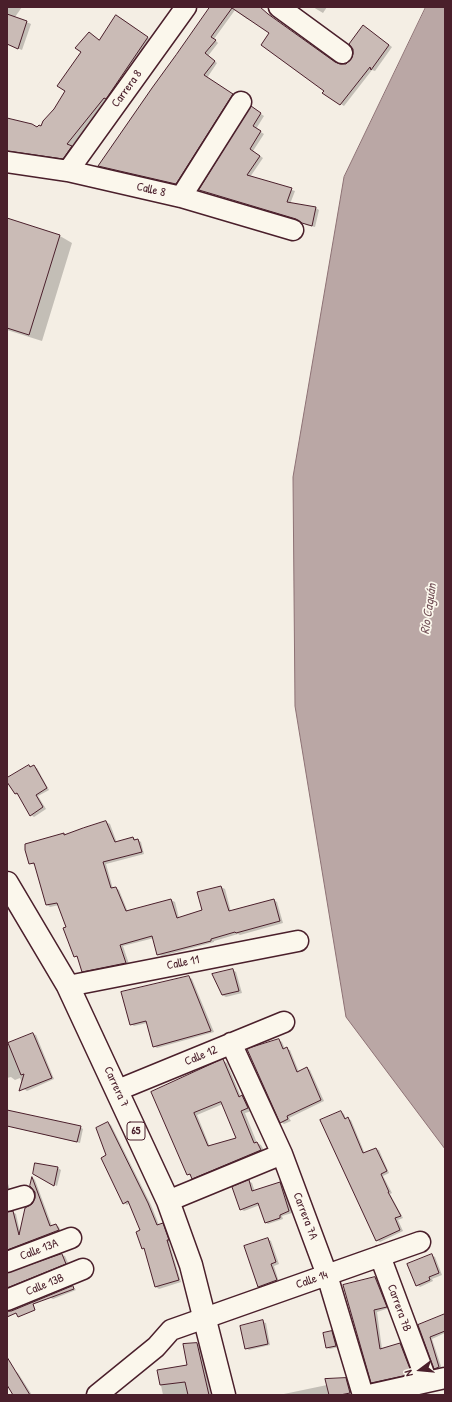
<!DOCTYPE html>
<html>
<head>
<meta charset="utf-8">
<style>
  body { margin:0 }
  #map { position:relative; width:452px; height:1402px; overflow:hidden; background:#f4eee4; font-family:"Patrick Hand",sans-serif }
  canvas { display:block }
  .frame { position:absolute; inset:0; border:8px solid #4a1f2b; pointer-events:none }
  .north { position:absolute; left:400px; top:1350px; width:40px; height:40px; -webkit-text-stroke:3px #fbf7ec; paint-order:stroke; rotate:254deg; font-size:11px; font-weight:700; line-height:16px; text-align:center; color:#4a1f2b }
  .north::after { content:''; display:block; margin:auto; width:14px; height:18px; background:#4a1f2b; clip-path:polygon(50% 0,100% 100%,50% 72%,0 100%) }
</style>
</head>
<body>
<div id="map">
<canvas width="452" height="1402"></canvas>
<div class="frame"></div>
<div class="north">N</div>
</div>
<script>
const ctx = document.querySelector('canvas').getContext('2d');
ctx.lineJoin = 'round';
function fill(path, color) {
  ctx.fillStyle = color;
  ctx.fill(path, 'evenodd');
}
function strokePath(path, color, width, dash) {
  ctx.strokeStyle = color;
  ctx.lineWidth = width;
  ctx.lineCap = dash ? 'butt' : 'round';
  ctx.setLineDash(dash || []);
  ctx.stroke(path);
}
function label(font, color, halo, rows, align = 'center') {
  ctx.font = font + ' "Patrick Hand",sans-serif';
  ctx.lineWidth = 3.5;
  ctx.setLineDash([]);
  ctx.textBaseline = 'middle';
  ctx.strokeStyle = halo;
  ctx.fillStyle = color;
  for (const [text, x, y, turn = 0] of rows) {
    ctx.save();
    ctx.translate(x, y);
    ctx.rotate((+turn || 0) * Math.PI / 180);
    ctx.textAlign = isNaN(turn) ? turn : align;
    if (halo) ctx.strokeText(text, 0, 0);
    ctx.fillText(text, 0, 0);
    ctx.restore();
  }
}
const water = new Path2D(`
  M426 7H445V1149L346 1017 295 706 293 477 344 177Z`);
fill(water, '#baa7a5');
strokePath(water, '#8d7174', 1);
fill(new Path2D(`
  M7 7H22L15 17 31 24 22 50 7 44Z
  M211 7H258L336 64 347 65 352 61 366 28 392 47 375 71 372 70 344 106 324 93 325 90 270 33 251 19 250 20 247 19 235 10 214 39 218 43 208 56 217 63 207 78 236 96 179 185 100 166Z
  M313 7H327L323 13Z
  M121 18 151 40 109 99 71 147 75 150 67 160 7 152V119L38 128 41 127 55 110 100 41Z
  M252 108 264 116 256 129 264 134 253 151 263 158 250 177 295 191 290 204 316 208 319 210 315 227 306 225 299 220 200 190Z
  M7 220 60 236 72 243 42 341 7 330Z
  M29 766 37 768 49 790 38 796 46 809 34 817 31 815 19 795 15 794 7 781V779Z
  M106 822 110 824 117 843 133 838 138 840 141 842 144 854 106 864 113 889 116 888 119 890 128 912 171 900 175 902 179 918 203 911 221 887 225 889 231 912 274 900 277 902 283 923 240 935 238 934 214 941V942L162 956 158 954 154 938 123 946 129 964 86 973 83 971 79 958 74 956 68 928 59 905 50 907 47 905 35 865 30 863 64 834 66 836Z
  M233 970 236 972 242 993 226 997 222 995Z
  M189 977 192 979 214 1032 157 1048 154 1046 147 1023 134 1026 131 1024Z
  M33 1034 36 1035 54 1079 27 1091 24 1089 20 1078 15 1080 11 1077 7 1078V1045Z
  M279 1040 282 1042 285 1049 290 1050 299 1072 307 1068 310 1070 324 1101 289 1118 291 1121 284 1124 281 1122 249 1050Z
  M223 1061 227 1063 241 1097 246 1099 252 1111 245 1113 257 1143 261 1145 265 1152 197 1180 188 1174 153 1092ZM223 1104 237 1139 210 1147 197 1115Z
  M341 1112 344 1114 346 1119 351 1120 365 1154 376 1149 379 1150 389 1173 383 1176 392 1193 390 1194 403 1218 398 1220 403 1231 380 1242 377 1240Z
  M7 1113 80 1127 83 1129 80 1143 7 1126Z
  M108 1123 111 1125 151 1205 159 1225 162 1224 166 1226 171 1241 169 1242 181 1282 159 1289 156 1287 145 1249 142 1248 141 1231 130 1203 127 1205 124 1203 107 1155Z
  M58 1168 61 1170 57 1186 34 1173Z
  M33 1178 35 1180 52 1226 56 1225 59 1227 61 1232 7 1252V1213L13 1212 16 1214 20 1232 36 1199V1192L31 1186Z
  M7 1180 10 1191 7 1192Z
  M249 1181 252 1183 255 1192 280 1183 283 1185 292 1213 282 1216 283 1219 268 1224 265 1222 260 1205 244 1211 241 1209Z
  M268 1239 271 1241 279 1264 274 1266 279 1282 262 1288 259 1286Z
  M62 1255 65 1256 69 1265 7 1290V1274Z
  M431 1255 435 1257 442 1275 432 1279 433 1281 420 1287 417 1285Z
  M375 1278 378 1279 389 1308 377 1312 382 1349 400 1344 403 1346 414 1375 375 1384 372 1382 345 1286Z
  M73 1287 76 1290 53 1299 49 1297Z
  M445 1315V1333L432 1339 442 1369 438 1370 435 1368 419 1325Z
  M263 1322 266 1323 270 1345 249 1350 246 1348Z
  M332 1332 335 1334 339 1347 330 1349 327 1348Z
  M197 1344 200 1346 211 1395H163L158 1371 188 1366Z
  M15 1371 18 1373 32 1395H15L7 1384V1376Z
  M346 1379 349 1381 353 1395H279L327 1385Z`), '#0003');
const building = new Path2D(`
  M210 7H260L268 14 335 62 340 64H346L351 59 353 54V49L349 44 363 25 389 45 371 70 370 67 340 105 322 93 324 91 261 45 269 33 232 8 211 37 216 40 205 53 215 61 204 75 233 94 176 184 98 166 152 88 176 55Z
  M7 14 27 21 18 49 7 44Z
  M116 15 148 37 106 99 104 98 67 144 72 146 63 159 7 151V118L32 124 37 127 39 125 41 126 43 121 54 109 65 91 57 86 81 52 75 48 89 32 99 40Z
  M251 106 261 113 253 126 261 131 250 149 260 156 247 175 292 188 287 202 316 207 312 226 302 223 296 219 199 190Z
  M7 218 60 235 29 335 7 328Z
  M29 765 30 767 34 765 47 788 36 795 43 807 30 816 17 793 15 794 7 782V778Z
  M106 821 115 842 133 837 134 840 138 839 142 852 103 862 111 888 116 887 126 911 171 899 177 918 202 910 197 892 221 886 229 911 274 899 280 921 236 933 235 932 211 939V941L157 955 152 936 120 945 126 963 82 972 77 956 74 957 63 928 66 927 57 903 46 905 34 863 29 864 25 850V844L64 833V835L83 828Z
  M233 969 239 991 222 995 212 974Z
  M189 976 211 1031 153 1047 146 1021 130 1025 121 992Z
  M33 1033 52 1078 19 1091 24 1074 21 1075 8 1043Z
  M279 1039 283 1049 287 1047 297 1072 307 1067 321 1100 287 1116 288 1119 280 1123 247 1049Z
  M223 1059 239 1097 242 1095 248 1108 241 1111 254 1143 257 1142 261 1150 192 1179 190 1174 187 1175 151 1092ZM221 1102 236 1138 208 1146 194 1113Z
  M7 1110 81 1126 77 1142 7 1126Z
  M341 1111 345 1119 348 1117 363 1153 376 1148 387 1171 381 1174 389 1192H388L401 1216 395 1218 400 1230 376 1241 320 1120Z
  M108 1122 148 1203 157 1225 163 1223 169 1240H167L179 1280 155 1287 144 1248 142 1249 136 1232 140 1230 128 1201 123 1204 101 1158 106 1155 96 1128Z
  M35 1163 58 1167 54 1186 33 1174Z
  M32 1177 50 1226 56 1224 59 1230 7 1250V1212L13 1211 19 1235 25 1208 32 1204 35 1198V1192L30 1186Z
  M249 1180 252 1191 280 1182 289 1211 280 1215V1218L265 1223 258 1203 240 1210 232 1187Z
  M268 1238 276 1262 271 1264 277 1280 258 1287 244 1246Z
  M62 1254 66 1264 7 1288V1273Z
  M432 1254 439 1273 429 1277 430 1280 416 1286 407 1264Z
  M375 1277 387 1307 374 1310 380 1349 400 1343 412 1374 371 1383 343 1285Z
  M73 1286 74 1289 33 1304 35 1310 18 1317 16 1313 7 1317V1311H11Z
  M445 1314V1331L430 1337 439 1367 434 1369 418 1325Z
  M263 1320 268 1344 245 1349 240 1326Z
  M332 1331 336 1346 326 1348 323 1333Z
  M197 1343 209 1395H188L185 1382 160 1385 157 1370 187 1365 183 1344Z
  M7 1357 30 1395H13L7 1385Z
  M346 1378 350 1393 340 1395H329L325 1379Z`);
fill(building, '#cabbb6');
strokePath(building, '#4a1f2b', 1);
const street = new Path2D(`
  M279 7 342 53
  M7 162 68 171 181 197 293 230
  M68 171 186 7
  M181 197 241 102
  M68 986 298 941
  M231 1043 282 1154 327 1275 363 1395
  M118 1090 284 1022
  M7 1201 24 1196
  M168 1201 282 1154
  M380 1256 427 1382
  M7 1262 71 1238
  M7 1300 83 1269
  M97 1395 156 1347 171 1330 420 1242
  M369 1395 445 1378`);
const primary = new Path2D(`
  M7 883 68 986 168 1201 191 1265 224 1395`);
strokePath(street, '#4a1f2b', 23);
strokePath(primary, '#4a1f2b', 25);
strokePath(street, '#fbf7ec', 20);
strokePath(primary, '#fbf7ec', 22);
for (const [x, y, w] of [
  [136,1131,18]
]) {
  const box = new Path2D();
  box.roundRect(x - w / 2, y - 9, w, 18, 3);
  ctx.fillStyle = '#fbf7ec';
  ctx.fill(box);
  strokePath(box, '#4a1f2b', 1);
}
label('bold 11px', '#4a1f2b', null, [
  ["65",136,1131]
]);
label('12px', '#4a1f2b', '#fbf7ec', [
  ["Carrera 8",127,89,-54],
  ["Calle 8",151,190,13],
  ["Calle 11",183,963,-11],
  ["Calle 12",201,1056,-23],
  ["Carrera 7",116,1087,65],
  ["Carrera 7A",305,1216,69],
  ["Calle 13A",39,1250,-21],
  ["Calle 14",312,1280,-19],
  ["Calle 13B",45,1285,-22],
  ["Carrera 7B",399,1308,70]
]);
label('italic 13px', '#714f56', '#fbf7ec', [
  ["Río Caguán",429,609,-82]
]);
</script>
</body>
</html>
